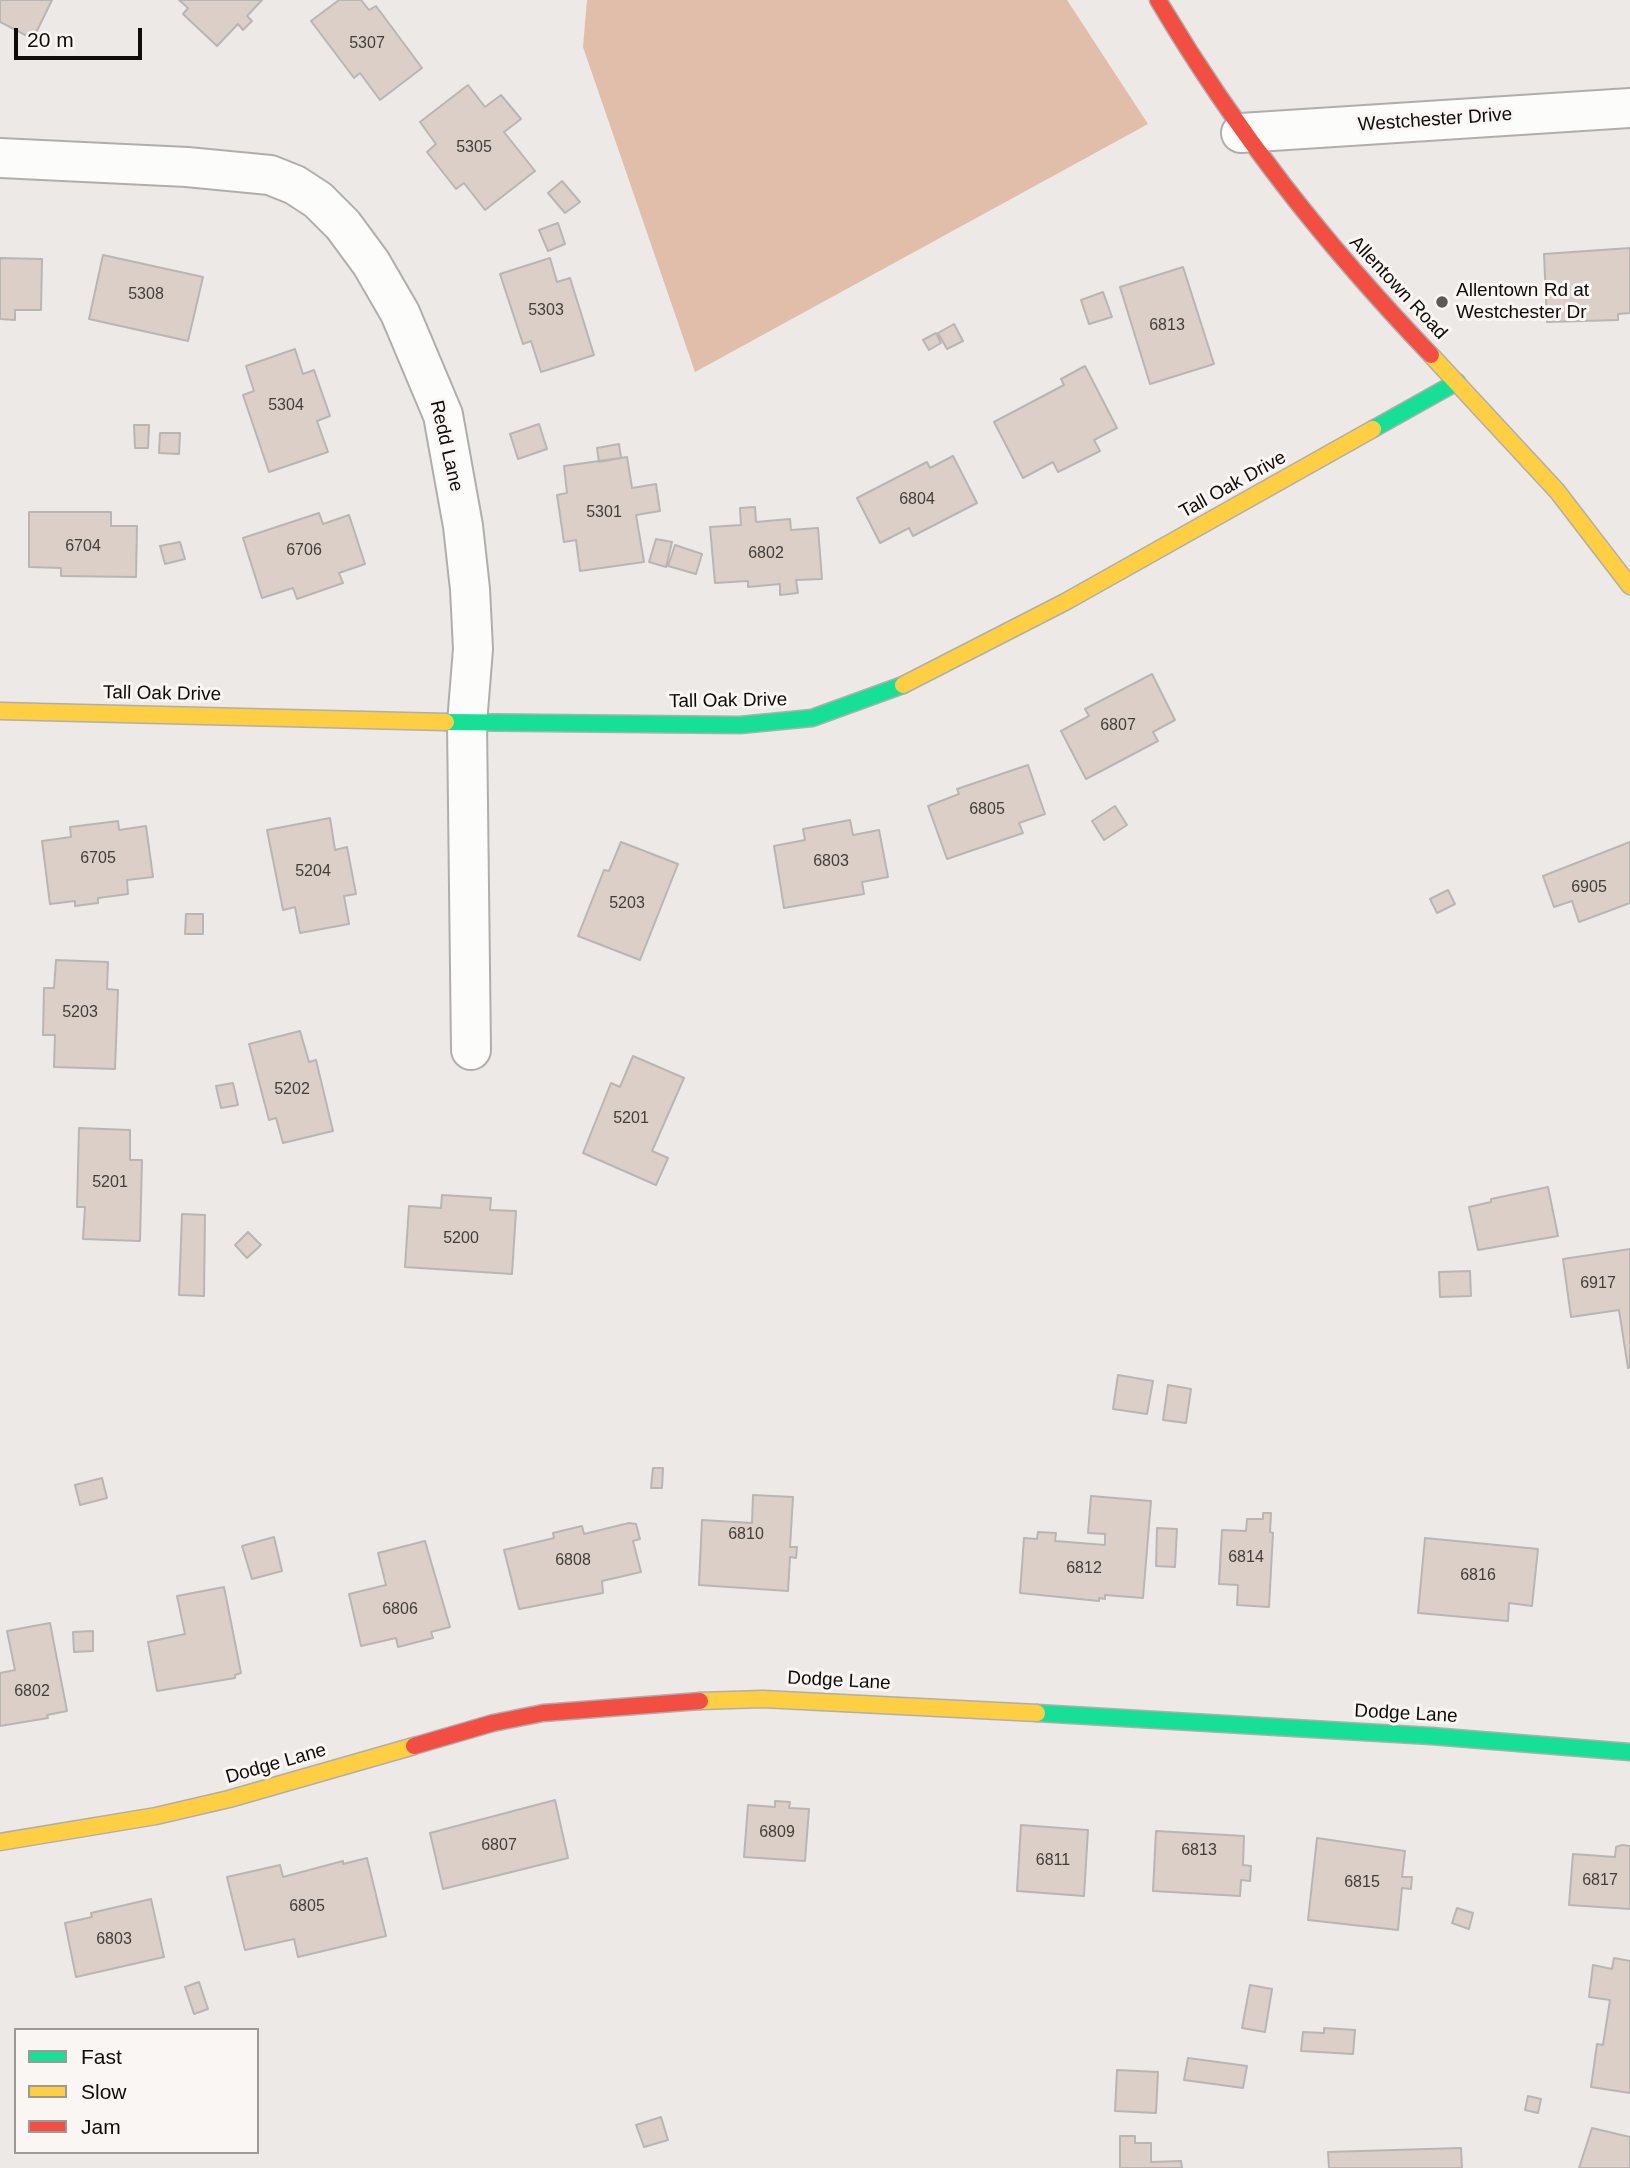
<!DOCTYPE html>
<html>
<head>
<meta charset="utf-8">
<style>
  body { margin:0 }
  #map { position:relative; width:1630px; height:2168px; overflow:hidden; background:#ece9e7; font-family:Helvetica,sans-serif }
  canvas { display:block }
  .legend { position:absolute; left:14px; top:2028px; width:245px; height:126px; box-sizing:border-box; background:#faf6f4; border:2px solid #9c9997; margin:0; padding:9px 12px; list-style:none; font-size:21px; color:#0f0d0c }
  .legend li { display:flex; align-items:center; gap:14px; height:35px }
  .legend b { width:35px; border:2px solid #9c9997 }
  .scale { position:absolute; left:14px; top:28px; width:128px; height:32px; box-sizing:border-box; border:4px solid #0f0d0c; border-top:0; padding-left:9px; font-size:21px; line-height:24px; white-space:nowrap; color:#0f0d0c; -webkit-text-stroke:5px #faf6f4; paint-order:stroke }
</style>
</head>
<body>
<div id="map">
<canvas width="1630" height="2168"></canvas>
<ul class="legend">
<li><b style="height:9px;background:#16e098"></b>Fast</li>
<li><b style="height:9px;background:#ffcf43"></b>Slow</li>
<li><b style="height:9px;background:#f24e42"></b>Jam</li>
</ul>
<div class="scale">20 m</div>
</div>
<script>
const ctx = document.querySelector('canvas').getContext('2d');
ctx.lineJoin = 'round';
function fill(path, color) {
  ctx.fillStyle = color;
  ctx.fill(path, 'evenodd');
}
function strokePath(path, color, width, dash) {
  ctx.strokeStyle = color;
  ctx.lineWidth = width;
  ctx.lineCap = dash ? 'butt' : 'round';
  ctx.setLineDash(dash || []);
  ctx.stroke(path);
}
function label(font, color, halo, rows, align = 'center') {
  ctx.font = font + ' Helvetica,sans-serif';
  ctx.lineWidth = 6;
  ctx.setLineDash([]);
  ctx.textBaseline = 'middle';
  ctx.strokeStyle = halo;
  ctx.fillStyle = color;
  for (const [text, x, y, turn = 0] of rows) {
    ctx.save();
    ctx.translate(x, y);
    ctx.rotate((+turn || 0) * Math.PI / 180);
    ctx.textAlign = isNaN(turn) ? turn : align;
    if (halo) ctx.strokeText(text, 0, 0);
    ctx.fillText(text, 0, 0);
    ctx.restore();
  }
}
fill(new Path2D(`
  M587 0H1067L1148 124 695 372 583 47Z`), '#e0bea9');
const building = new Path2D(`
  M0 0H52L33 39 0 22Z
  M179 0H262L247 16 252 21 243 30 238 24 217 46 183 14 188 8Z
  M339 0H361L369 10 376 6 422 68 380 100 360 73 354 78 311 21Z
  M468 85 485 107 501 95 521 119 504 132 535 171 485 210 464 183 456 189 427 152 436 144 420 122Z
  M562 181 580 202 565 213 548 193Z
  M558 223 565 244 548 251 539 230Z
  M1630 248V313L1618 314V320L1547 322 1544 254Z
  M103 255 203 277 188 341 89 319Z
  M0 258 42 259 41 310H15V320L0 319Z
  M550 258 557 282 570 278 594 355 541 372 531 341 523 344 500 274Z
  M1183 267 1214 364 1150 384 1120 287Z
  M1103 292 1112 317 1089 324 1081 300Z
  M954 324 963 341 947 349 938 333Z
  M936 333 941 343 929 350 923 340Z
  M295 349 303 374 314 370 330 416 317 421 328 452 269 472 243 395 254 391 246 366Z
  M1085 366 1117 428 1094 440 1100 451 1058 472 1053 462 1023 478 994 422 1064 385 1061 379Z
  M539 424 547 449 518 459 510 434Z
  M134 425H149L148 448H135Z
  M160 433H180L179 454 159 453Z
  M619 444 621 458 599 462 597 448Z
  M953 456 977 503 913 536 909 528 880 543 857 498 927 462 930 468Z
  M627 457 632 488 656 484 660 511 636 515 644 562 580 571 576 540 564 542 557 495 567 493 564 466Z
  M755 507 756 522 790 519 791 530 818 528 822 579 796 580 798 593 780 595V584L748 587V581L715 583 710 527 741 525 740 508Z
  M29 512H111V526H137L136 577 61 576V568L29 567Z
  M319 513 323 524 349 515 365 564 339 573 343 583 297 599 293 588 262 598 243 538Z
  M656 539 672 542 666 567 649 562Z
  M180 542 185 559 165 564 160 546Z
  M675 545 702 554 696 574 668 566Z
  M1152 674 1175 720 1153 732 1158 741 1086 779 1061 731 1089 716 1085 709Z
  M1028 765 1045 814 1019 823 1023 833 947 859 928 806 959 794 957 789Z
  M1115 806 1127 825 1104 840 1092 821Z
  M330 818 335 850 347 847 356 894 344 896 349 924 300 933 295 907 283 910 267 830Z
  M850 820 853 835 879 830 888 877 862 882 864 894 784 908 774 846 805 840 803 829Z
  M118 821 119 830 146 826 153 877 127 880 128 894 98 898V903L75 906V901L50 904 42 841 71 837 70 827Z
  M621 842 678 864 640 960 578 936 604 870 609 871Z
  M1630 842V903L1579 922 1572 901 1554 907 1543 876Z
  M1448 890 1455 904 1437 913 1430 899Z
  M186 914H203V934H185Z
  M56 960 108 962 107 989 118 990 115 1069 54 1067 55 1035H43L44 988H54Z
  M300 1031 309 1062 316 1060 333 1131 283 1143 276 1118 269 1120 249 1044Z
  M633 1056 684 1078 652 1151 668 1158 656 1185 583 1153 611 1083 620 1087Z
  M233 1083 238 1105 221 1108 216 1086Z
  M79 1128 130 1130V1160H142L140 1241 83 1239 85 1207H77Z
  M1548 1187 1558 1236 1478 1250 1469 1207 1491 1202V1199Z
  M442 1195 491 1198 490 1210 516 1211 512 1274 405 1267 409 1206 441 1208Z
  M182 1214 205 1215 204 1296 179 1295Z
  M248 1232 261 1245 247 1258 235 1245Z
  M1630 1249V1367L1628 1368 1619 1310 1571 1317 1563 1259Z
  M1470 1271 1471 1296 1440 1297 1439 1272Z
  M1118 1375 1153 1381 1147 1414 1113 1409Z
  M1168 1385 1191 1389 1186 1423 1163 1420Z
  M653 1468H663L662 1488H651Z
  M102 1478 107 1498 80 1505 75 1485Z
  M753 1495 793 1497 790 1547H797L796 1558 790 1557 788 1591 699 1585 702 1520 752 1523Z
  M1091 1496 1151 1501 1143 1598 1105 1595V1599L1099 1598V1601L1020 1593 1024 1538 1037 1539 1038 1532 1056 1533 1055 1541 1105 1545V1534L1088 1533Z
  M1263 1513H1271L1270 1532 1273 1533 1269 1607 1237 1605 1238 1585 1219 1584 1222 1530 1246 1531 1247 1519H1263Z
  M629 1523 636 1524 640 1539 633 1541 641 1572 602 1581 603 1593 519 1609 504 1550 554 1538 553 1533 582 1526 584 1534Z
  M1157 1528 1177 1529 1175 1567 1156 1566Z
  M274 1537 282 1571 252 1579 242 1546Z
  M1425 1538 1538 1549 1532 1606 1509 1603 1508 1621 1418 1613Z
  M425 1541 450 1627 431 1632 433 1638 398 1647 396 1638 361 1646 349 1594 386 1585 378 1553Z
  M224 1587 241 1673 235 1675V1678L157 1691 148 1642 185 1634 177 1596Z
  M50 1623 67 1711 47 1715 48 1718 0 1726V1673L15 1670 7 1631Z
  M93 1631V1651L74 1652 73 1632Z
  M555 1800 568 1858 443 1889 430 1833Z
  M775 1801 790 1802 789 1808 809 1809 805 1861 744 1857 748 1805 775 1807Z
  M1021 1825 1088 1830 1084 1896 1017 1891Z
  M1156 1831 1244 1836 1243 1865 1251 1866 1250 1881 1241 1880 1240 1896 1153 1891Z
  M1317 1838 1405 1851 1402 1877H1412L1411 1889 1402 1888 1398 1930 1308 1920Z
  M1622 1845 1630 1846V1909L1569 1905 1573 1854 1615 1857 1616 1847Z
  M367 1858 386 1936 298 1957 294 1939 245 1950 227 1877 280 1865 283 1877 343 1861V1864Z
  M151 1899 164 1957 76 1977 65 1923 92 1917 91 1913Z
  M1457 1908 1473 1913 1469 1929 1452 1923Z
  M1614 1958 1630 1961V2093L1591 2087 1597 2044 1603 2045 1610 2000 1589 1997 1593 1965 1612 1969Z
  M199 1982 208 2009 194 2014 185 1987Z
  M1250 1985 1272 1989 1265 2032 1242 2028Z
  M1324 2028 1355 2030 1353 2054 1301 2051 1303 2032 1324 2033Z
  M1188 2058 1247 2066 1243 2088 1184 2080Z
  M1117 2070 1158 2072 1156 2113 1115 2111Z
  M1528 2096 1541 2099 1538 2113 1525 2110Z
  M661 2117 668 2140 644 2147 636 2125Z
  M1592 2128 1630 2137V2168H1579Z
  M1120 2136H1135V2143H1151V2162L1181 2161 1182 2168H1120Z
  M1461 2148 1462 2168H1329L1328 2152Z`);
fill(building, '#dccfc7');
strokePath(building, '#b8b6b5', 2);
const street = new Path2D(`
  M1241 133 1630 108
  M0 158 187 167 270 175 295 185 318 200 343 225 371 263 400 313 443 415 463 526 470 589 473 649 467 723 471 1050`);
const fast = new Path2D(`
  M1373 429 1457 382
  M446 722 740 725 812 718 903 685
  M1037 1713 1431 1736 1630 1752`);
const slow = new Path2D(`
  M1431 355 1557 491 1630 586
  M903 685 1065 602 1373 429
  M0 711 446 722
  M700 1701 763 1699 1037 1713
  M0 1842 156 1816 229 1799 414 1746`);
const jam = new Path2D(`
  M1158 0C1236 132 1325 244 1431 355
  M414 1746 493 1723 543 1713 700 1701`);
strokePath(street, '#b0aeac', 42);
strokePath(fast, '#b0aeac', 19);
strokePath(slow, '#b0aeac', 19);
strokePath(jam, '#b0aeac', 19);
strokePath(street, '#fcfcfb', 38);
strokePath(fast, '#16e098', 16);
strokePath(slow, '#ffcf43', 16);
strokePath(jam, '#f24e42', 16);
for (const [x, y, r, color] of [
  [1442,302,7,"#5c5a59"]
]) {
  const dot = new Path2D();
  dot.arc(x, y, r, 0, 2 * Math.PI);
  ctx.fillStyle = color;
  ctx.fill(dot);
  strokePath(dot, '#faf6f4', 2.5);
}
label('16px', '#423e3b', null, [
  ["5307",367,44],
  ["5305",474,148],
  ["5308",146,295],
  ["5303",546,311],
  ["6813",1167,326],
  ["5304",286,406],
  ["6804",917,500],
  ["5301",604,513],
  ["6704",83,547],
  ["6706",304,551],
  ["6802",766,554],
  ["6807",1118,726],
  ["6805",987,810],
  ["6705",98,859],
  ["6803",831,862],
  ["5204",313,872],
  ["6905",1589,888],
  ["5203",627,904],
  ["5203",80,1013],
  ["5202",292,1090],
  ["5201",631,1119],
  ["5201",110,1183],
  ["5200",461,1239],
  ["6917",1598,1284],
  ["6810",746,1535],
  ["6814",1246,1558],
  ["6808",573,1561],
  ["6812",1084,1569],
  ["6816",1478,1576],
  ["6806",400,1610],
  ["6802",32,1692],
  ["6809",777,1833],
  ["6807",499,1846],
  ["6813",1199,1851],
  ["6811",1053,1861],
  ["6817",1600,1881],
  ["6815",1362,1883],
  ["6805",307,1907],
  ["6803",114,1940]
]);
label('19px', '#0f0d0c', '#faf6f4', [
  ["Westchester Drive",1435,120,-4],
  ["Allentown Road",1398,288,47],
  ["Redd Lane",446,446,77],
  ["Tall Oak Drive",1233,485,-29],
  ["Tall Oak Drive",162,694,1],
  ["Tall Oak Drive",728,701,-1],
  ["Dodge Lane",839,1681,3],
  ["Dodge Lane",1406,1714,3],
  ["Dodge Lane",276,1764,-16]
]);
label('19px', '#0f0d0c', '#faf6f4', [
  ["Allentown Rd at",1456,291],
  ["Westchester Dr",1456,313]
], 'left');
</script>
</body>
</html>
